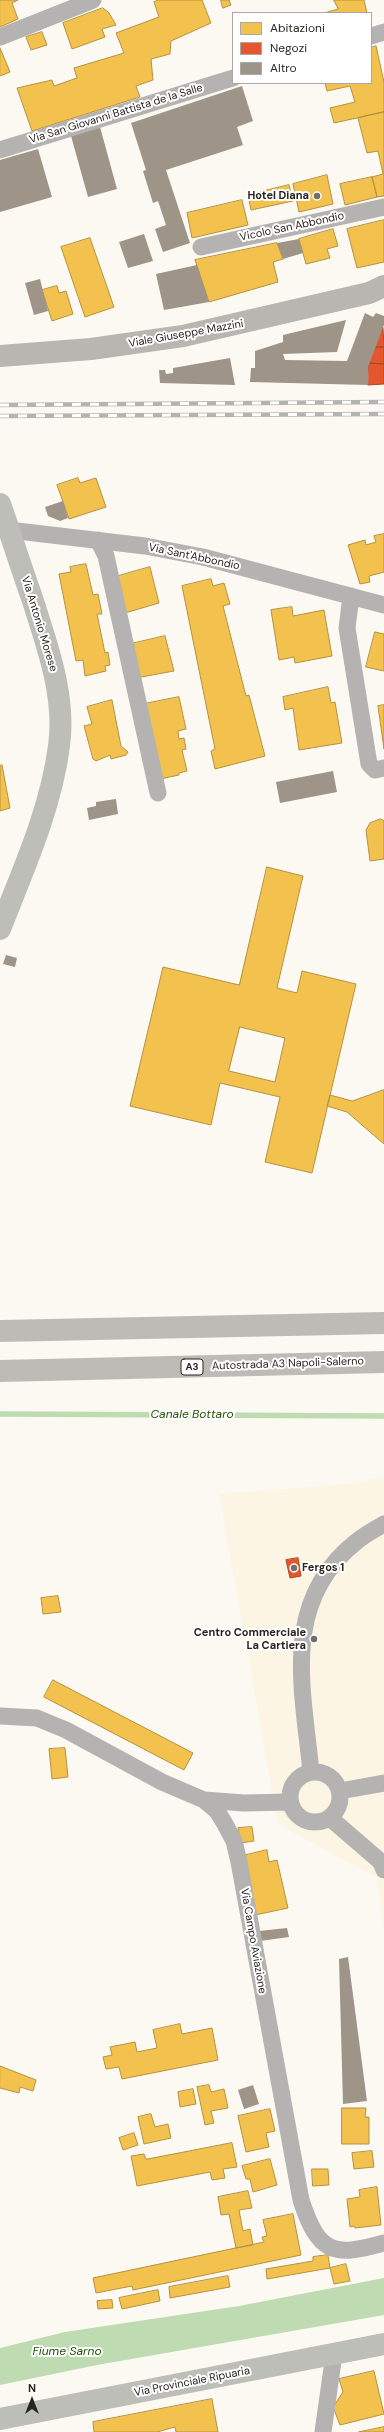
<!DOCTYPE html>
<html>
<head>
<meta charset="utf-8">
<style>
  body { margin:0 }
  #map { position:relative; width:384px; height:2432px; overflow:hidden; background:#fcf9f2; font-family:"DM Sans",sans-serif }
  canvas { display:block }
  .legend { position:absolute; left:232px; top:12px; width:140px; height:72px; box-sizing:border-box; background:#fff; border:1px solid #a9a8a5; margin:0; padding:5px 7px; list-style:none; font-size:12px; color:#28251e }
  .legend li { display:flex; align-items:center; gap:8px; height:20px }
  .legend b { width:20px; border:1px solid #a9a8a5 }
  .north { position:absolute; left:12px; top:2380px; width:40px; height:40px; -webkit-text-stroke:3px #fff; paint-order:stroke; rotate:0deg; font-size:11px; font-weight:700; line-height:16px; text-align:center; color:#28251e }
  .north::after { content:''; display:block; margin:auto; width:14px; height:18px; background:#28251e; clip-path:polygon(50% 0,100% 100%,50% 72%,0 100%) }
</style>
</head>
<body>
<div id="map">
<canvas width="384" height="2432"></canvas>
<ul class="legend">
<li><b style="height:11px;background:#f2c14e"></b>Abitazioni</li>
<li><b style="height:11px;background:#e4572e"></b>Negozi</li>
<li><b style="height:11px;background:#9f9488"></b>Altro</li>
</ul>
<div class="north">N</div>
</div>
<script>
const ctx = document.querySelector('canvas').getContext('2d');
ctx.lineJoin = 'round';
function fill(path, color) {
  ctx.fillStyle = color;
  ctx.fill(path, 'evenodd');
}
function strokePath(path, color, width, dash) {
  ctx.strokeStyle = color;
  ctx.lineWidth = width;
  ctx.lineCap = dash ? 'butt' : 'round';
  ctx.setLineDash(dash || []);
  ctx.stroke(path);
}
function label(font, color, halo, rows, align = 'center') {
  ctx.font = font + ' "DM Sans",sans-serif';
  ctx.lineWidth = 4;
  ctx.setLineDash([]);
  ctx.textBaseline = 'middle';
  ctx.strokeStyle = halo;
  ctx.fillStyle = color;
  for (const [text, x, y, turn = 0] of rows) {
    ctx.save();
    ctx.translate(x, y);
    ctx.rotate((+turn || 0) * Math.PI / 180);
    ctx.textAlign = isNaN(turn) ? turn : align;
    if (halo) ctx.strokeText(text, 0, 0);
    ctx.fillText(text, 0, 0);
    ctx.restore();
  }
}
fill(new Path2D(`
  M384 1477V1934L377 1878 278 1824 219 1494 346 1484Z`), '#fcf5e4');
fill(new Path2D(`
  M384 2278V2315L97 2365 0 2385V2348L65 2332 239 2306Z`), '#bedbb2');
const homes = new Path2D(`
  M0 0H18L12 3 18 19 0 27Z
  M159 0H202L211 23 171 41 170 54 151 59 153 80 136 86 140 97 32 131 17 88 52 80 54 86 77 78 74 68 124 53 116 33 159 17 154 2Z
  M221 0H229L231 5 223 8Z
  M334 0H364L367 13H324L338 9Z
  M103 8 109 13 116 25 102 29 105 37 72 49 63 23Z
  M42 32 47 45 31 50 26 37Z
  M376 46 384 82V112L334 123 330 108 355 102 350 86 327 91 325 83H371V48Z
  M0 48 10 72 0 76Z
  M384 112V196L377 197 372 177 383 174 378 151 367 153 358 118Z
  M327 175 333 204 299 212 293 184Z
  M372 177 377 197 345 205 340 184Z
  M289 185 293 201 251 210 248 195Z
  M242 200 248 225 192 238 187 213Z
  M384 220V262L357 268 347 229Z
  M333 229 338 246 327 249 330 258 306 264 299 239Z
  M90 238 114 307 85 317 61 247Z
  M277 243 283 259 273 262 278 282 209 302 195 260Z
  M57 286 59 293 66 291 73 314 52 321 42 290Z
  M78 478 80 483 96 478 106 507 69 519 57 485Z
  M384 534V572L369 576 370 582 360 584 348 545 365 540 366 545 376 542 374 536Z
  M86 564 93 595 98 594 102 614H97L105 653 108 652 110 665 105 666 106 671 85 676 83 660 76 661 59 574 71 572 70 567Z
  M150 567 159 603 125 613 115 577Z
  M211 579 213 586 224 583 230 604 223 606 246 696 249 695 265 756 215 769 211 751 215 749 182 586Z
  M292 607 293 616 324 610 332 656 295 663 294 657 279 660 271 610Z
  M375 632 384 634V671L366 667Z
  M165 636 174 671 136 678 131 644Z
  M328 687 331 703 335 702 342 743 299 750 293 708 285 710 283 697Z
  M179 697 186 729 178 731 179 739 184 738 186 749 182 750 187 771 179 773V775L160 779 144 704Z
  M112 700 121 746 128 752 126 755 111 759 110 755 96 761 93 759 84 726 92 724 87 707Z
  M384 705V749L378 706Z
  M2 765 10 808 0 811V766Z
  M381 819 384 821V859L370 861 366 830 370 823Z
  M267 867 303 876 277 988 297 993 302 971 356 984 312 1173 265 1162 280 1097 220 1083 211 1125 130 1106 163 967 239 985ZM240 1027 285 1038 275 1082 229 1071Z
  M384 1090V1144L347 1112 327 1106 330 1095 352 1101Z
  M58 1596 61 1612 43 1614 41 1598Z
  M53 1680 193 1753 184 1770 44 1697Z
  M65 1748 68 1777 52 1779 49 1749Z
  M252 1827 254 1841 240 1843 238 1828Z
  M267 1850 269 1862 277 1860 288 1908 255 1915 242 1856Z
  M180 2024 182 2034 212 2028 218 2060 122 2079 119 2067 106 2069 103 2057 112 2055 110 2047 135 2042 137 2052 157 2048 153 2030Z
  M0 2066 36 2080 33 2091 20 2087 19 2093 0 2088Z
  M209 2085 211 2092 224 2089 228 2108 211 2111 214 2123 205 2125 197 2087Z
  M193 2089 196 2104 180 2107 178 2092Z
  M342 2108H366L365 2117H369V2144H342Z
  M270 2109 275 2131 266 2133 269 2147 246 2152 238 2116Z
  M151 2114 155 2127 168 2124 171 2138 144 2144 138 2117Z
  M134 2133 138 2145 123 2150 119 2138Z
  M232 2143 237 2167 223 2169 225 2178 212 2180 210 2172 137 2186 131 2156 144 2154 146 2159Z
  M372 2151 374 2167 354 2169 352 2153Z
  M270 2159 277 2185 253 2192 250 2179H246L242 2166Z
  M312 2169H328L329 2185 313 2186Z
  M377 2187 381 2225 355 2228 354 2226 350 2227 347 2199 360 2197 359 2190Z
  M248 2191 252 2208 239 2210 243 2231 250 2229 253 2245 236 2248 229 2214 221 2215 218 2197Z
  M293 2214 301 2255 133 2290 132 2286 96 2293 93 2278 264 2242 262 2237 267 2236 263 2220Z
  M328 2255 330 2268 267 2279 266 2269 313 2261V2257Z
  M346 2264 350 2281 334 2284 330 2268Z
  M228 2276 230 2287 170 2298 169 2287Z
  M158 2290 160 2301 122 2309 119 2298Z
  M112 2300 113 2308 98 2309 97 2301Z
  M374 2371 384 2414 340 2425 333 2407 343 2392 339 2379Z
  M212 2399 218 2432H176L175 2427 157 2432H94L93 2422Z
  M384 2427V2432H359Z`);
fill(homes, '#f2c14e');
strokePath(homes, '#b59240', 1);
const shops = new Path2D(`
  M383 328 384 347H375Z
  M375 347H384V364L369 363Z
  M369 363 384 364V384L368 385Z
  M298 1558 301 1576 290 1578 286 1560Z`);
fill(shops, '#e4572e');
strokePath(shops, '#ac4829', 1);
strokePath(new Path2D(`
  M0 1414 384 1416`), '#bedbb2', 5.5);
fill(new Path2D(`
  M242 86 253 121 237 127 243 145 166 170 190 243 163 252 155 229 166 225 158 201 153 203 143 171 146 170 131 123Z
  M100 127 117 189 88 197 71 136Z
  M38 149 52 197 0 212V160Z
  M144 234 153 261 128 268 119 242Z
  M299 239 303 253 283 259 277 243Z
  M197 265 209 302 164 310 156 274Z
  M40 279 48 311 34 315 25 283Z
  M365 313 373 317 376 313 384 316V325L368 367V385L250 382 251 368H255V351L283 342V335L346 320 337 352 283 354 285 360 347 361Z
  M230 358 235 385 160 383 159 370H165L166 374 173 373V368Z
  M63 501 68 518 60 521 48 516 45 507Z
  M333 771 337 792 280 803 276 782Z
  M116 799 118 814 89 820 87 808 96 806V802Z
  M6 955 17 958 15 967 3 964Z
  M287 1928 289 1937 260 1941 259 1931Z
  M348 1957 367 2101 343 2104 339 1959Z
  M253 2085 259 2104 244 2109 238 2090Z`), '#9f9488');
strokePath(new Path2D(`
  M371 36 384 32
  M0 37 93 0
  M0 150 233 78
  M201 247 384 207
  M0 529 145 546 203 557 384 605
  M98 540 106 556 158 793
  M351 596 347 628 369 764 375 770 384 768
  M0 1716 37 1718 66 1730 162 1782 204 1800 217 1811 225 1824 234 1841 239 1862 301 2200C318 2252 332 2258 384 2243
  M290 1797a25 25 0 1 1 50 0a25 25 0 1 1-50 0Z
  M311 1772C303 1689 280 1602 356 1542 364 1535 375 1529 384 1524
  M340 1791 384 1783
  M204 1800 244 1803 290 1802
  M330 1818 381 1862 384 1870
  M323 2432 334 2354`), '#b4b3b1', 17);
strokePath(new Path2D(`
  M0 504C11 535 21 567 32 598 47 645 66 696 59 746 51 809 23 870 0 929
  M0 2419 384 2344`), '#bebeb8', 22);
strokePath(new Path2D(`
  M0 356 91 349 183 336 369 293 384 286`), '#b7b6b1', 22);
strokePath(new Path2D(`
  M0 1331 384 1323
  M0 1371 384 1362`), '#bcbbb6', 22);
const rail = new Path2D(`
  M0 405 384 402
  M0 416 384 414`);
strokePath(rail, '#b4b3af', 4.5);
strokePath(rail, '#fff', 3, [9]);
for (const [x, y, r, color] of [
  [317,196,4,"#726f68"],
  [294,1568,4,"#726f68"],
  [314,1639,4,"#726f68"]
]) {
  const dot = new Path2D();
  dot.arc(x, y, r, 0, 2 * Math.PI);
  ctx.fillStyle = color;
  ctx.fill(dot);
  strokePath(dot, '#fff', 1.5);
}
for (const [x, y, w] of [
  [192,1367,22]
]) {
  const box = new Path2D();
  box.roundRect(x - w / 2, y - 8, w, 16, 3);
  ctx.fillStyle = '#fff';
  ctx.fill(box);
  strokePath(box, '#28251e', 1);
}
label('bold 10px', '#28251e', null, [
  ["A3",192,1367]
]);
label('11px', '#28251e', '#fff', [
  ["Via San Giovanni Battista de la Salle",116,114,-17],
  ["Vicolo San Abbondio",292,227,-12],
  ["Viale Giuseppe Mazzini",186,334,-10],
  ["Via Sant'Abbondio",194,557,12],
  ["Via Antonio Morese",39,624,73],
  ["Autostrada A3 Napoli-Salerno",288,1364,-2],
  ["Via Campo Aviazione",253,1941,80],
  ["Via Provinciale Ripuaria",192,2382,-11]
]);
label('bold 11px', '#28251e', '#fff', [
  ["Hotel Diana",309,196],
  ["Fergos 1",302,1568,"left"],
  ["Centro Commerciale",306,1633],
  ["La Cartiera",306,1646]
], 'right');
label('italic 12px', '#215403', '#fff', [
  ["Canale Bottaro",192,1415],
  ["Fiume Sarno",67,2352]
]);
</script>
</body>
</html>
